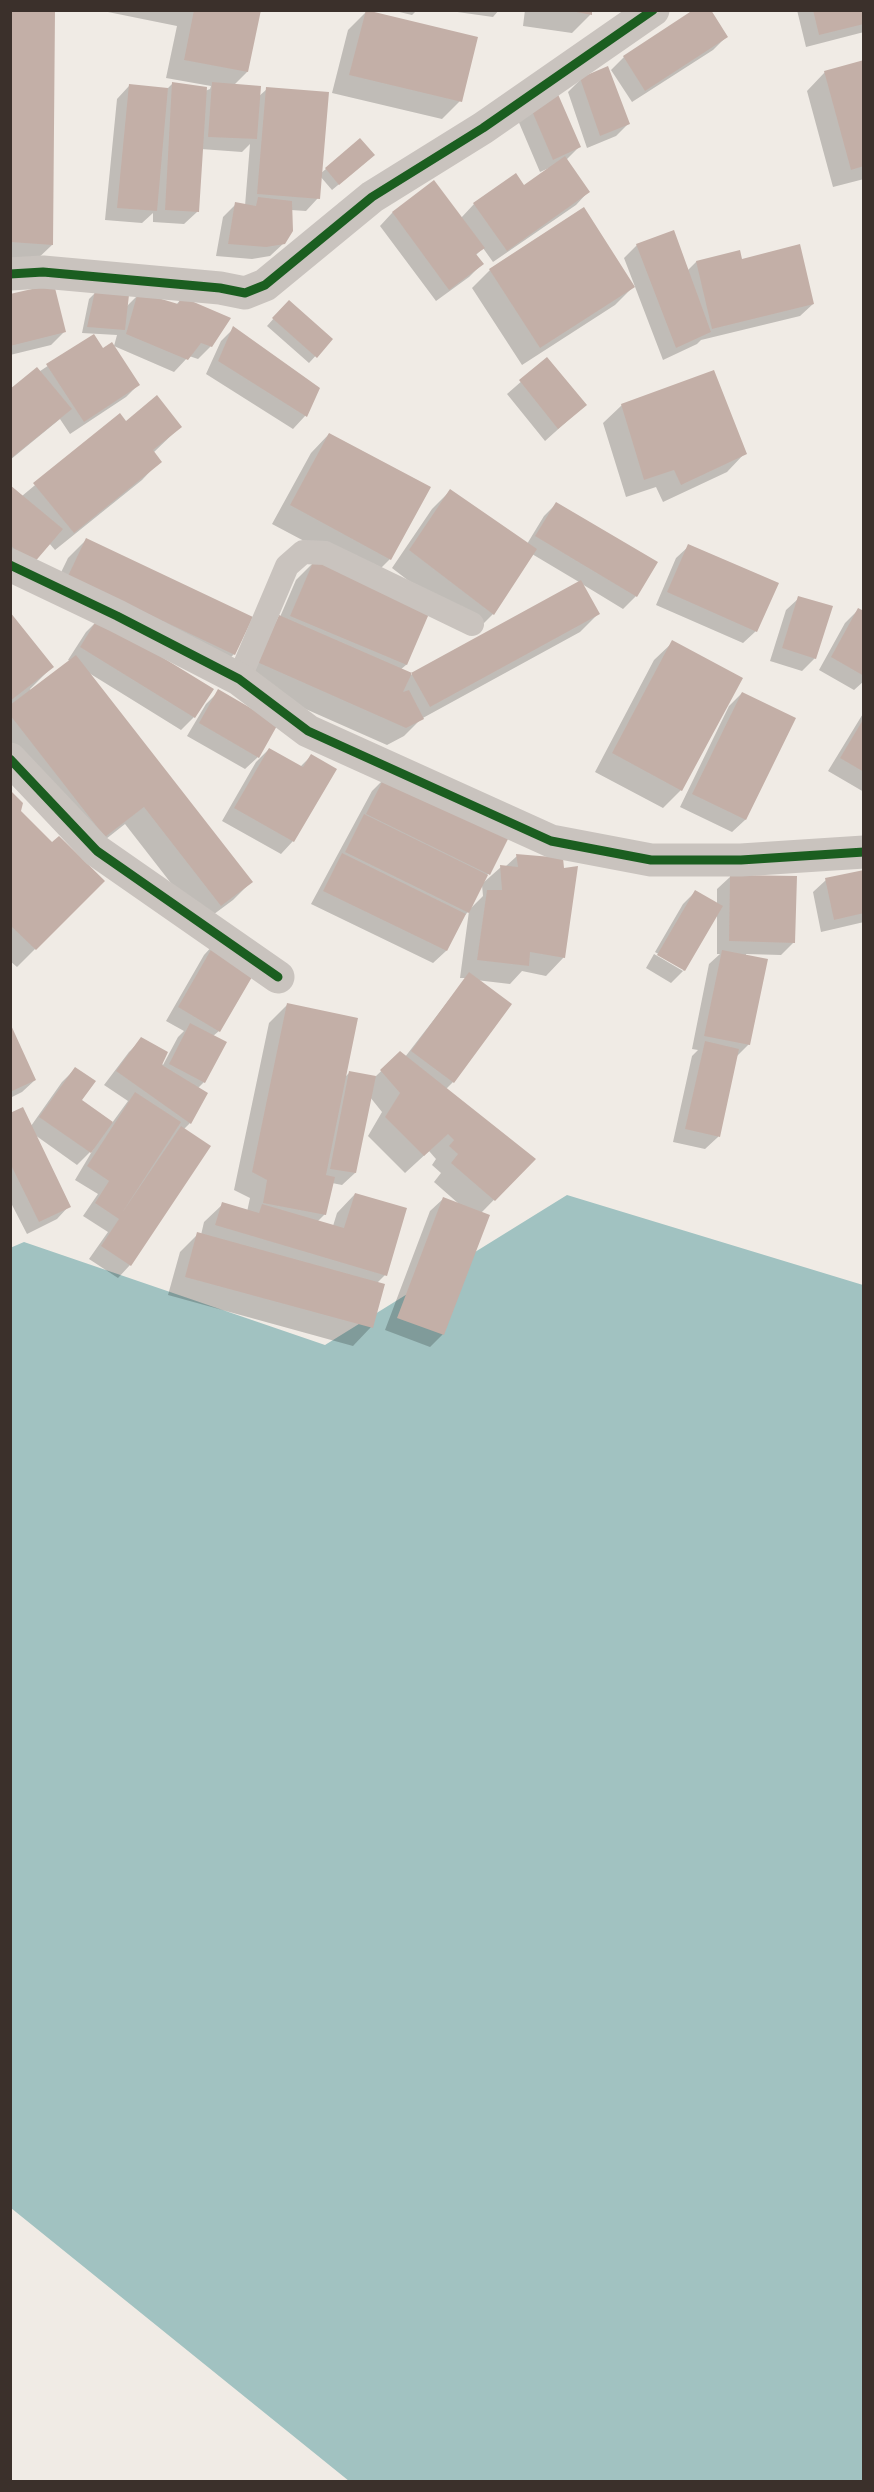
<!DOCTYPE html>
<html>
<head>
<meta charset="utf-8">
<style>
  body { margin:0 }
  #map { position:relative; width:874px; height:2492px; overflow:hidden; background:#f0ebe5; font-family:"Golos Text",sans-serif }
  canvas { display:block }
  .frame { position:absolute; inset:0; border:12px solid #3b302b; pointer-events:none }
</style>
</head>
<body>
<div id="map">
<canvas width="874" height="2492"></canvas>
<div class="frame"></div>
</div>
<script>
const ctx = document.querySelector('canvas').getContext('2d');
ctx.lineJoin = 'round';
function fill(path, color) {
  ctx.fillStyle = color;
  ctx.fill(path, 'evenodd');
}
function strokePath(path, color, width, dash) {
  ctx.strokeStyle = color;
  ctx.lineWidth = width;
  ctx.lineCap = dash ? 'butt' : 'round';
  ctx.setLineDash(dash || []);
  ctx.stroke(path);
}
fill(new Path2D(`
  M567 1195 863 1285V2481H349L11 2208 10 1248 24 1242 325 1345Z`), '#a1c2c1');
fill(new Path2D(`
  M10 10 52 245 33 263 10 261Z
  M98 10H259L247 72 234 85 258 97 267 89 320 174 360 140 367 161 332 190 320 176 318 198 306 211 291 210 284 243 270 256 252 259 216 256 223 217 236 204 245 206 250 144 242 152 201 149 197 212 184 224 153 222V213L142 223 105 220 117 99 129 86 167 89 173 83 205 91 210 89 211 86 166 78 177 26Z
  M391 10H417L412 15Z
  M443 10H499L493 17Z
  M525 10H591L590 15 572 33 523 26Z
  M696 10 726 37 713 50 632 102 611 70 624 57Z
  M797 10H864V32L806 47Z
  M366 12 460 101 442 119 332 93 348 30Z
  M864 62V179L833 187 807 91 825 72Z
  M581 79 629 123 616 136 587 148 568 92Z
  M530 106 579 147 566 160 588 192 576 205 493 262 483 248 475 256 482 264 469 277 436 301 380 226 392 213 434 182 461 218 474 204 524 187 549 168 540 172 517 118Z
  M637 245 687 271 696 262 740 261 813 304 800 316 701 340 697 344 663 360 624 258Z
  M490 270 633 287 615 305 522 365 472 288Z
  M95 293 126 307 139 294 176 305 182 298 211 346 198 359 189 356 174 372 114 346 117 335 82 333 89 299Z
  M10 296 64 332 51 345 10 355Z
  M283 308 331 339 309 363 267 326Z
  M234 328 318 389 305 416 293 429 206 374 221 341Z
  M93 336 102 350 138 385 126 397 70 434 60 419 10 460V391Z
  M547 359 585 405 545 441 507 394Z
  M622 405 745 453 727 472 663 502 656 487 626 497 603 423Z
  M119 415 126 423 180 427 153 453 160 461 142 480 55 550 49 543 10 568V487L22 496Z
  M329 434 390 559 372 577 272 524 311 453Z
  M450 491 527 544 544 516 557 503 636 596 623 609 582 584 598 614 580 632 421 719 404 736 387 745 240 680 280 617 296 580 314 562 429 610 406 665 400 670 411 675 579 582 532 554 493 614 475 632 392 568 432 509Z
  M86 540 234 654 216 673 100 618 194 717 181 730 89 673 251 882 233 900 202 923 125 824 87 854 10 756V614L52 667 30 689 31 691 70 661 68 660 86 632 100 618 50 595 68 558Z
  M689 546 756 631 743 643 656 605 676 558Z
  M799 598 815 658 802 671 770 661 786 610Z
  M858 610 864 613V681L854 690 819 670 845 623Z
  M673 642 681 790 663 808 595 772 654 660Z
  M219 691 258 757 245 769 187 736 206 704Z
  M742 693 794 719 745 820 732 832 680 807 729 706Z
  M864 712V792L828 771Z
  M269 749 300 767 311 756 293 841 281 854 222 821 256 762Z
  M385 778 507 838 483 883 501 867H505L517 856 564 957 546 976 522 971 510 984 476 980 453 1082 446 1089 534 1159 481 1213 443 1334 430 1347 385 1330 430 1211 443 1199 459 1204 434 1182 441 1173 432 1165 436 1159 429 1151 405 1173 368 1136 382 1112 370 1097 355 1173 342 1185 332 1183 325 1214 317 1222 333 1226 337 1213 355 1194 385 1275 377 1283 371 1327 353 1346 168 1295 180 1252 198 1234 201 1235 204 1222 223 1204 247 1212 250 1198 234 1190 269 1023 287 1005 344 1078 350 1072 375 1077 400 1053 405 1057 466 978H460L469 911 461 919 446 951 433 963 311 904 372 791ZM482 885 483 896 471 908Z
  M10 792 19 812 52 844 103 881 17 967 10 961Z
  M864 871V922L821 932 813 892 826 880Z
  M730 877 794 942 781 955 746 954 749 1044 736 1057 718 1137 705 1149 673 1142 692 1056 698 1050 692 1049 709 964 720 954H717V913L684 970 671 983 646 968 654 954 683 971V968L655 952 683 904 696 891 717 904V889Z
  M216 942 219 1031 213 1036 204 1082 198 1088 190 1123 184 1129 130 1265 118 1278 89 1259 108 1232 83 1216 98 1194 75 1180 94 1148 77 1165 35 1135 69 1206 57 1219 27 1234 10 1201V1114L31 1126 62 1082 75 1069 80 1100 112 1123 128 1101 104 1085 129 1052 142 1039 163 1065 178 1037 184 1031 166 1021 204 955Z
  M10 1026 35 1080 22 1092 10 1098Z`), '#0003');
fill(new Path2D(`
  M10 10H55L53 245 10 242Z
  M194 10H261L248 72 184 60Z
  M366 10 478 37 462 102 349 75Z
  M566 10H592V15Z
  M693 10H711L728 37 645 91 623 56Z
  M813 10H864V24L819 35Z
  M864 60V166L851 170 824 71Z
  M608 66 630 124 600 136 580 78Z
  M172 82 207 87 199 212 165 210Z
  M212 82 261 86 257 139 208 137Z
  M129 84 168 88 157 211 117 208Z
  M266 87 329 92 320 199 257 194Z
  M557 92 581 147 553 160 529 104Z
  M360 138 375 155 339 185 325 168Z
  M565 156 590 192 507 251 473 203 516 173 524 185Z
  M434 180 485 248 476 254 484 264 449 290 392 212Z
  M258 197 292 201 293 231 285 244 266 247 228 244 235 202 256 206Z
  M584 207 635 287 540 348 489 269Z
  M674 230 711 332 676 348 636 244Z
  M800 244 814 304 712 329 696 261 740 250 742 259Z
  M54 284 66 332 10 346V294Z
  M95 291 129 295 125 330 87 327Z
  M138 292 178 304 182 297 231 318 212 347 201 343 188 360 126 334Z
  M289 300 333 339 317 358 272 318Z
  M233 326 320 388 307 417 218 361Z
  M94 334 103 348 112 342 140 385 84 422 46 364Z
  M547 357 587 405 558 429 519 380Z
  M37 367 72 409 10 459V389Z
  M714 370 747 454 681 485 674 470 644 480 621 404Z
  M157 395 182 427 153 450 162 462 74 533 33 483 120 413 126 421Z
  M329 433 431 487 391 560 290 505Z
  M10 485 63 529 33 564 10 545Z
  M450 489 537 549 494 615 409 550Z
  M556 502 658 562 637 597 535 536Z
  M86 538 253 617 235 655 68 576Z
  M688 544 779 583 757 632 667 592Z
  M314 560 431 609 407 665 290 616Z
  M581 580 600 614 430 707 411 673Z
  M798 596 833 606 816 659 782 648Z
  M858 608 864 611V676L831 657Z
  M10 612 54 667 10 701Z
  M279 615 412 673 403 692 409 690 424 719 406 728 257 662Z
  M98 618 214 689 195 718 80 647Z
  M672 640 743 678 682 791 612 753Z
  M76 655 253 882 221 906 144 807 105 837 10 715V705Z
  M218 689 278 724 259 758 199 723Z
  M742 692 796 718 746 820 692 794Z
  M864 718V772L840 758Z
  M269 748 303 767 311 754 337 769 294 842 234 808Z
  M385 776 509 837 490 875 366 814Z
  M10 790 23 803 21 811 52 842 59 836 105 881 36 950 10 925Z
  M364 814 488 875 469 913 345 852Z
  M342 853 466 914 447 951 323 891Z
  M516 854 563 858 564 868 578 866 565 958 530 952 529 966 477 960 487 890H502L500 865 518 867Z
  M864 870V913L834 920 825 878Z
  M730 875 797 876 795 943 729 941Z
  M695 890 723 906 685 971 657 955Z
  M216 941 259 965 220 1032 178 1007Z
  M722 950 768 959 750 1045 704 1036Z
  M469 972 512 1004 454 1083 411 1051Z
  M287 1003 358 1018 326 1175 335 1177 326 1215 263 1203 267 1180 252 1172Z
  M10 1023 36 1080 10 1092Z
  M190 1023 227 1042 205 1083 169 1064Z
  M141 1037 168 1052 162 1065 208 1093 191 1124 116 1071Z
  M705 1041 739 1049 720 1137 685 1129Z
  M400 1051 536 1159 495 1201 451 1163 458 1154 449 1146 454 1140 448 1134 424 1156 385 1117 400 1093 380 1070Z
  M75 1067 96 1081 82 1100 113 1122 91 1153 39 1117Z
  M349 1071 376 1076 356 1173 330 1169Z
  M135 1092 181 1122 122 1213 181 1126 211 1146 131 1266 101 1246 119 1219 95 1203 109 1181 87 1166Z
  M23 1107 71 1207 39 1222 10 1163V1113Z
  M355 1193 407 1208 387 1276 215 1225 222 1202 259 1213 262 1204 344 1228Z
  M443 1197 490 1215 444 1335 397 1318Z
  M197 1232 385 1284 373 1328 185 1277Z`), '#c3afa7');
strokePath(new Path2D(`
  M239 679 287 566 303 552 325 553 472 624`), '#c9c3be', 24);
strokePath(new Path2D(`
  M10 274 43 272 220 288 245 293 265 285 372 197 483 128 653 10
  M10 565 117 616 239 679 308 731 551 841 651 860H741L864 852
  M10 759 97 851 278 977`), '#c9c3be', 33);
strokePath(new Path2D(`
  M10 274 43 272 220 288 245 293 265 285 372 197 483 128 653 10
  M10 565 117 616 239 679 308 731 551 841 651 860H741L864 852
  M10 759 97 851 278 977`), '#1b5e20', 9);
</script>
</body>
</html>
